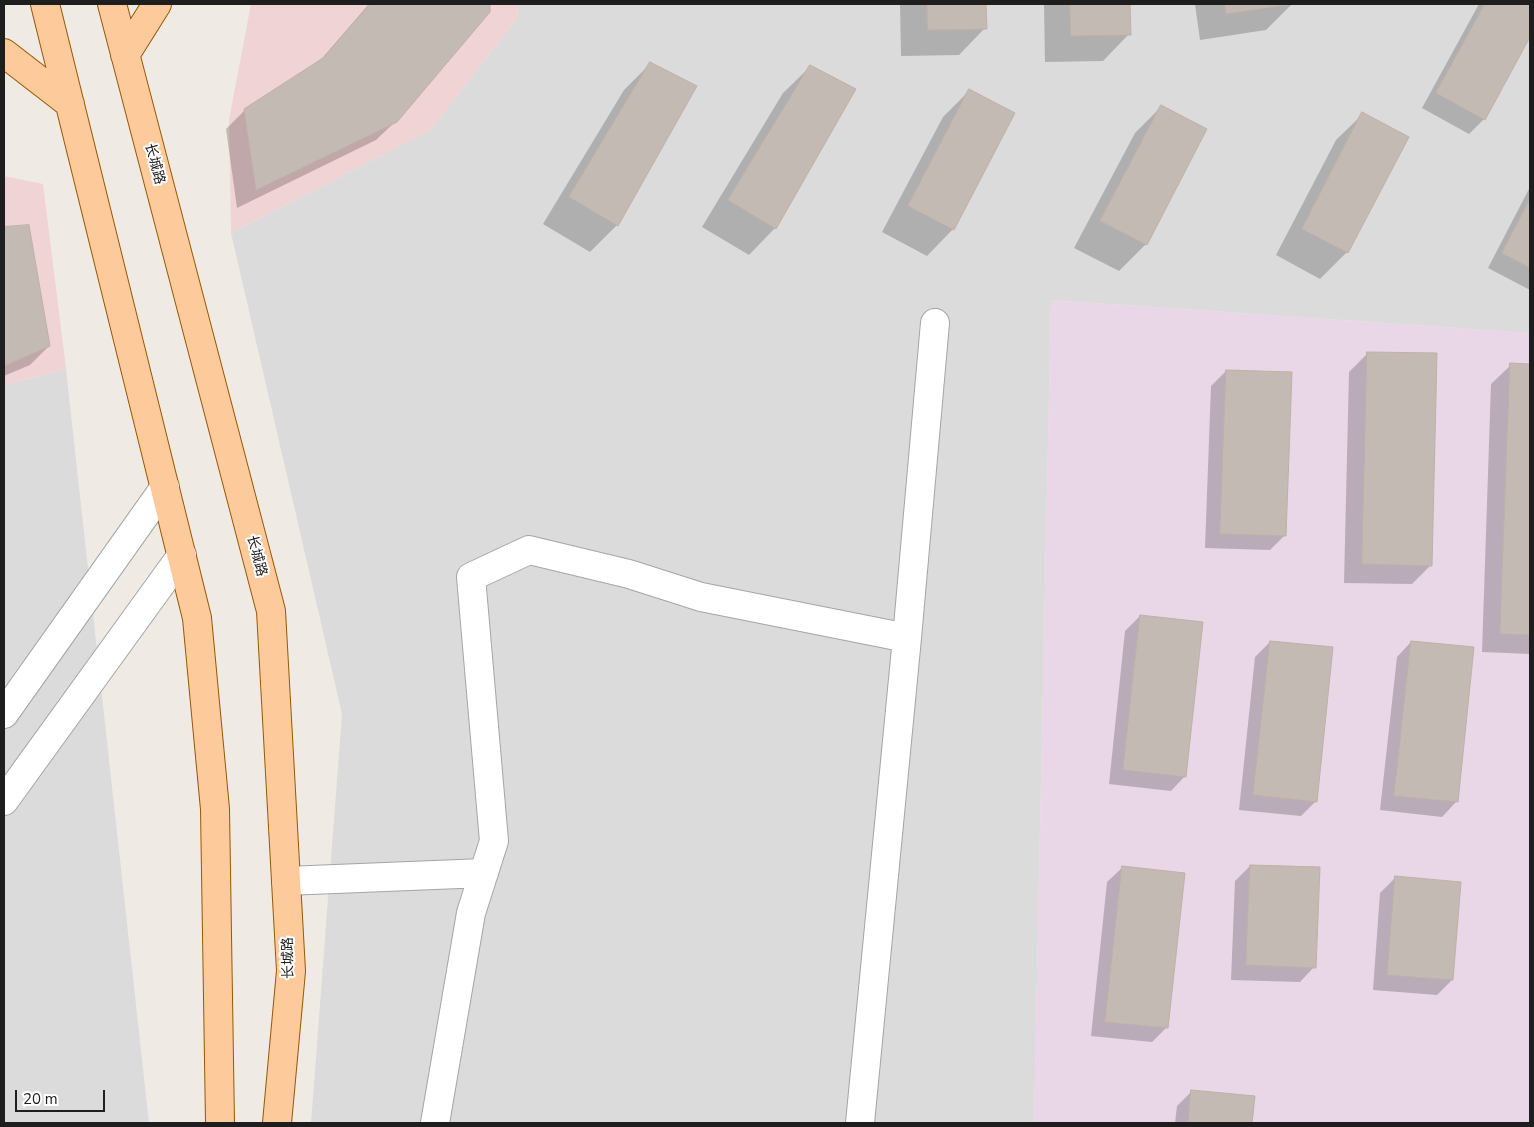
<!DOCTYPE html>
<html>
<head>
<meta charset="utf-8">
<style>
  body { margin:0 }
  #map { position:relative; width:1534px; height:1127px; overflow:hidden; background:#efebe4; font-family:"Nunito Sans",sans-serif }
  canvas { display:block }
  .frame { position:absolute; inset:0; border:5px solid #1e1e1e; pointer-events:none }
  .scale { position:absolute; left:15px; top:1090px; width:90px; height:22px; box-sizing:border-box; border:2px solid #1e1e1e; border-top:0; padding-left:6px; font-size:15px; line-height:18px; white-space:nowrap; color:#1e1e1e; -webkit-text-stroke:4px #fff; paint-order:stroke }
</style>
</head>
<body>
<div id="map">
<canvas width="1534" height="1127"></canvas>
<div class="frame"></div>
<div class="scale">20 m</div>
</div>
<script>
const ctx = document.querySelector('canvas').getContext('2d');
ctx.lineJoin = 'round';
function fill(path, color) {
  ctx.fillStyle = color;
  ctx.fill(path, 'evenodd');
}
function strokePath(path, color, width, dash) {
  ctx.strokeStyle = color;
  ctx.lineWidth = width;
  ctx.lineCap = dash ? 'butt' : 'round';
  ctx.setLineDash(dash || []);
  ctx.stroke(path);
}
function label(font, color, halo, rows, align = 'center') {
  ctx.font = font + ' "Nunito Sans","Noto Sans SC",sans-serif';
  ctx.lineWidth = 4;
  ctx.setLineDash([]);
  ctx.textBaseline = 'middle';
  ctx.strokeStyle = halo;
  ctx.fillStyle = color;
  for (const [text, x, y, turn = 0] of rows) {
    ctx.save();
    ctx.translate(x, y);
    ctx.rotate((+turn || 0) * Math.PI / 180);
    ctx.textAlign = isNaN(turn) ? turn : align;
    if (halo) ctx.strokeText(text, 0, 0);
    ctx.fillText(text, 0, 0);
    ctx.restore();
  }
}
fill(new Path2D(`
  M518 4H1530V333L1051 300 1034 1123H311L342 714 231 233 431 130 517 18Z
  M66 369 149 1123H4V385Z`), '#dcdbdb');
fill(new Path2D(`
  M251 4H518L517 18 431 130 231 233 229 120Z
  M4 176 43 184 66 369 4 385Z`), '#f0d3d5');
fill(new Path2D(`
  M1051 300 1530 333V1123H1034Z`), '#e9d6e7');
fill(new Path2D(`
  M369 4H489L488 12 396 121 376 140 237 208 226 129 245 110 318 63Z
  M900 4H985V28L959 55 901 56Z
  M1044 4H1129V34L1103 61 1045 62Z
  M1195 4H1292L1266 30 1200 40Z
  M1479 4H1530V34L1484 119 1469 134 1422 108Z
  M651 63 617 225 590 252 543 224 624 90Z
  M810 67 775 228 749 255 702 227 783 93Z
  M969 91 953 229 927 256 882 232 943 117Z
  M1162 106 1206 129 1146 244 1119 271 1074 248 1135 133Z
  M1363 114 1347 252 1320 279 1276 255 1336 140Z
  M1530 187V290L1488 268Z
  M28 226 49 346 30 365 4 376V228Z
  M1368 353 1431 565 1412 584 1344 583 1349 372Z
  M1511 365H1530V654L1482 652 1491 384Z
  M1226 371 1285 535 1270 550 1205 548 1211 386Z
  M1140 616 1185 776 1171 791 1109 784 1125 631Z
  M1270 642 1316 801 1301 816 1239 810 1255 657Z
  M1411 642 1456 802 1442 817 1380 810 1397 657Z
  M1250 866 1314 967 1300 982 1231 980 1235 881Z
  M1122 868 1167 1027 1152 1042 1091 1036 1107 882Z
  M1395 878 1452 980 1437 995 1373 990 1380 893Z
  M1192 1091 1254 1097 1251 1123H1175L1177 1106Z`), '#0003');
const building = new Path2D(`
  M370 4H490V12L397 122 256 190 244 109 323 58Z
  M927 4H986L987 29 928 30Z
  M1070 4H1130L1131 35 1071 36Z
  M1225 4H1294L1226 14Z
  M1485 4H1530V37L1485 120 1436 93Z
  M650 62 697 86 618 226 569 197Z
  M810 65 856 89 776 229 728 200Z
  M969 89 1015 113 954 230 908 206Z
  M1161 105 1207 129 1147 245 1100 221Z
  M1362 112 1409 137 1348 253 1302 229Z
  M1530 199V268L1502 253Z
  M29 225 50 346 4 366V227Z
  M1367 352 1437 353 1432 566 1362 564Z
  M1510 363 1530 364V635L1500 634Z
  M1226 370 1292 372 1286 536 1220 534Z
  M1140 615 1203 622 1186 777 1123 770Z
  M1270 641 1333 647 1317 802 1253 795Z
  M1411 641 1474 647 1458 802 1394 796Z
  M1250 865 1320 867 1316 968 1246 965Z
  M1122 866 1185 873 1168 1028 1105 1022Z
  M1395 876 1461 882 1453 980 1387 975Z
  M1191 1090 1255 1096 1252 1123H1188Z`);
fill(building, '#c4bab4');
strokePath(building, '#c1b0a7', 1);
const minor = new Path2D(`
  M4 714 165 487
  M4 801 182 555
  M286 881 484 873
  M435 1123 471 913 494 841 471 577 529 550 629 574 701 597 907 638
  M860 1123 907 638 935 323`);
const major = new Path2D(`
  M45 4 197 618 215 809 220 1123
  M112 4 271 611 291 971 277 1123
  M4 53 70 104
  M125 55 157 4`);
strokePath(minor, '#a5a5a5', 30);
strokePath(major, '#995800', 30);
strokePath(minor, '#fff', 28);
strokePath(major, '#fdca9c', 28);
label('14px', '#1e1e1e', '#fff', [
  ["长城路",154,164,75],
  ["长城路",256,556,75],
  ["长城路",289,958,-91]
]);
</script>
</body>
</html>
